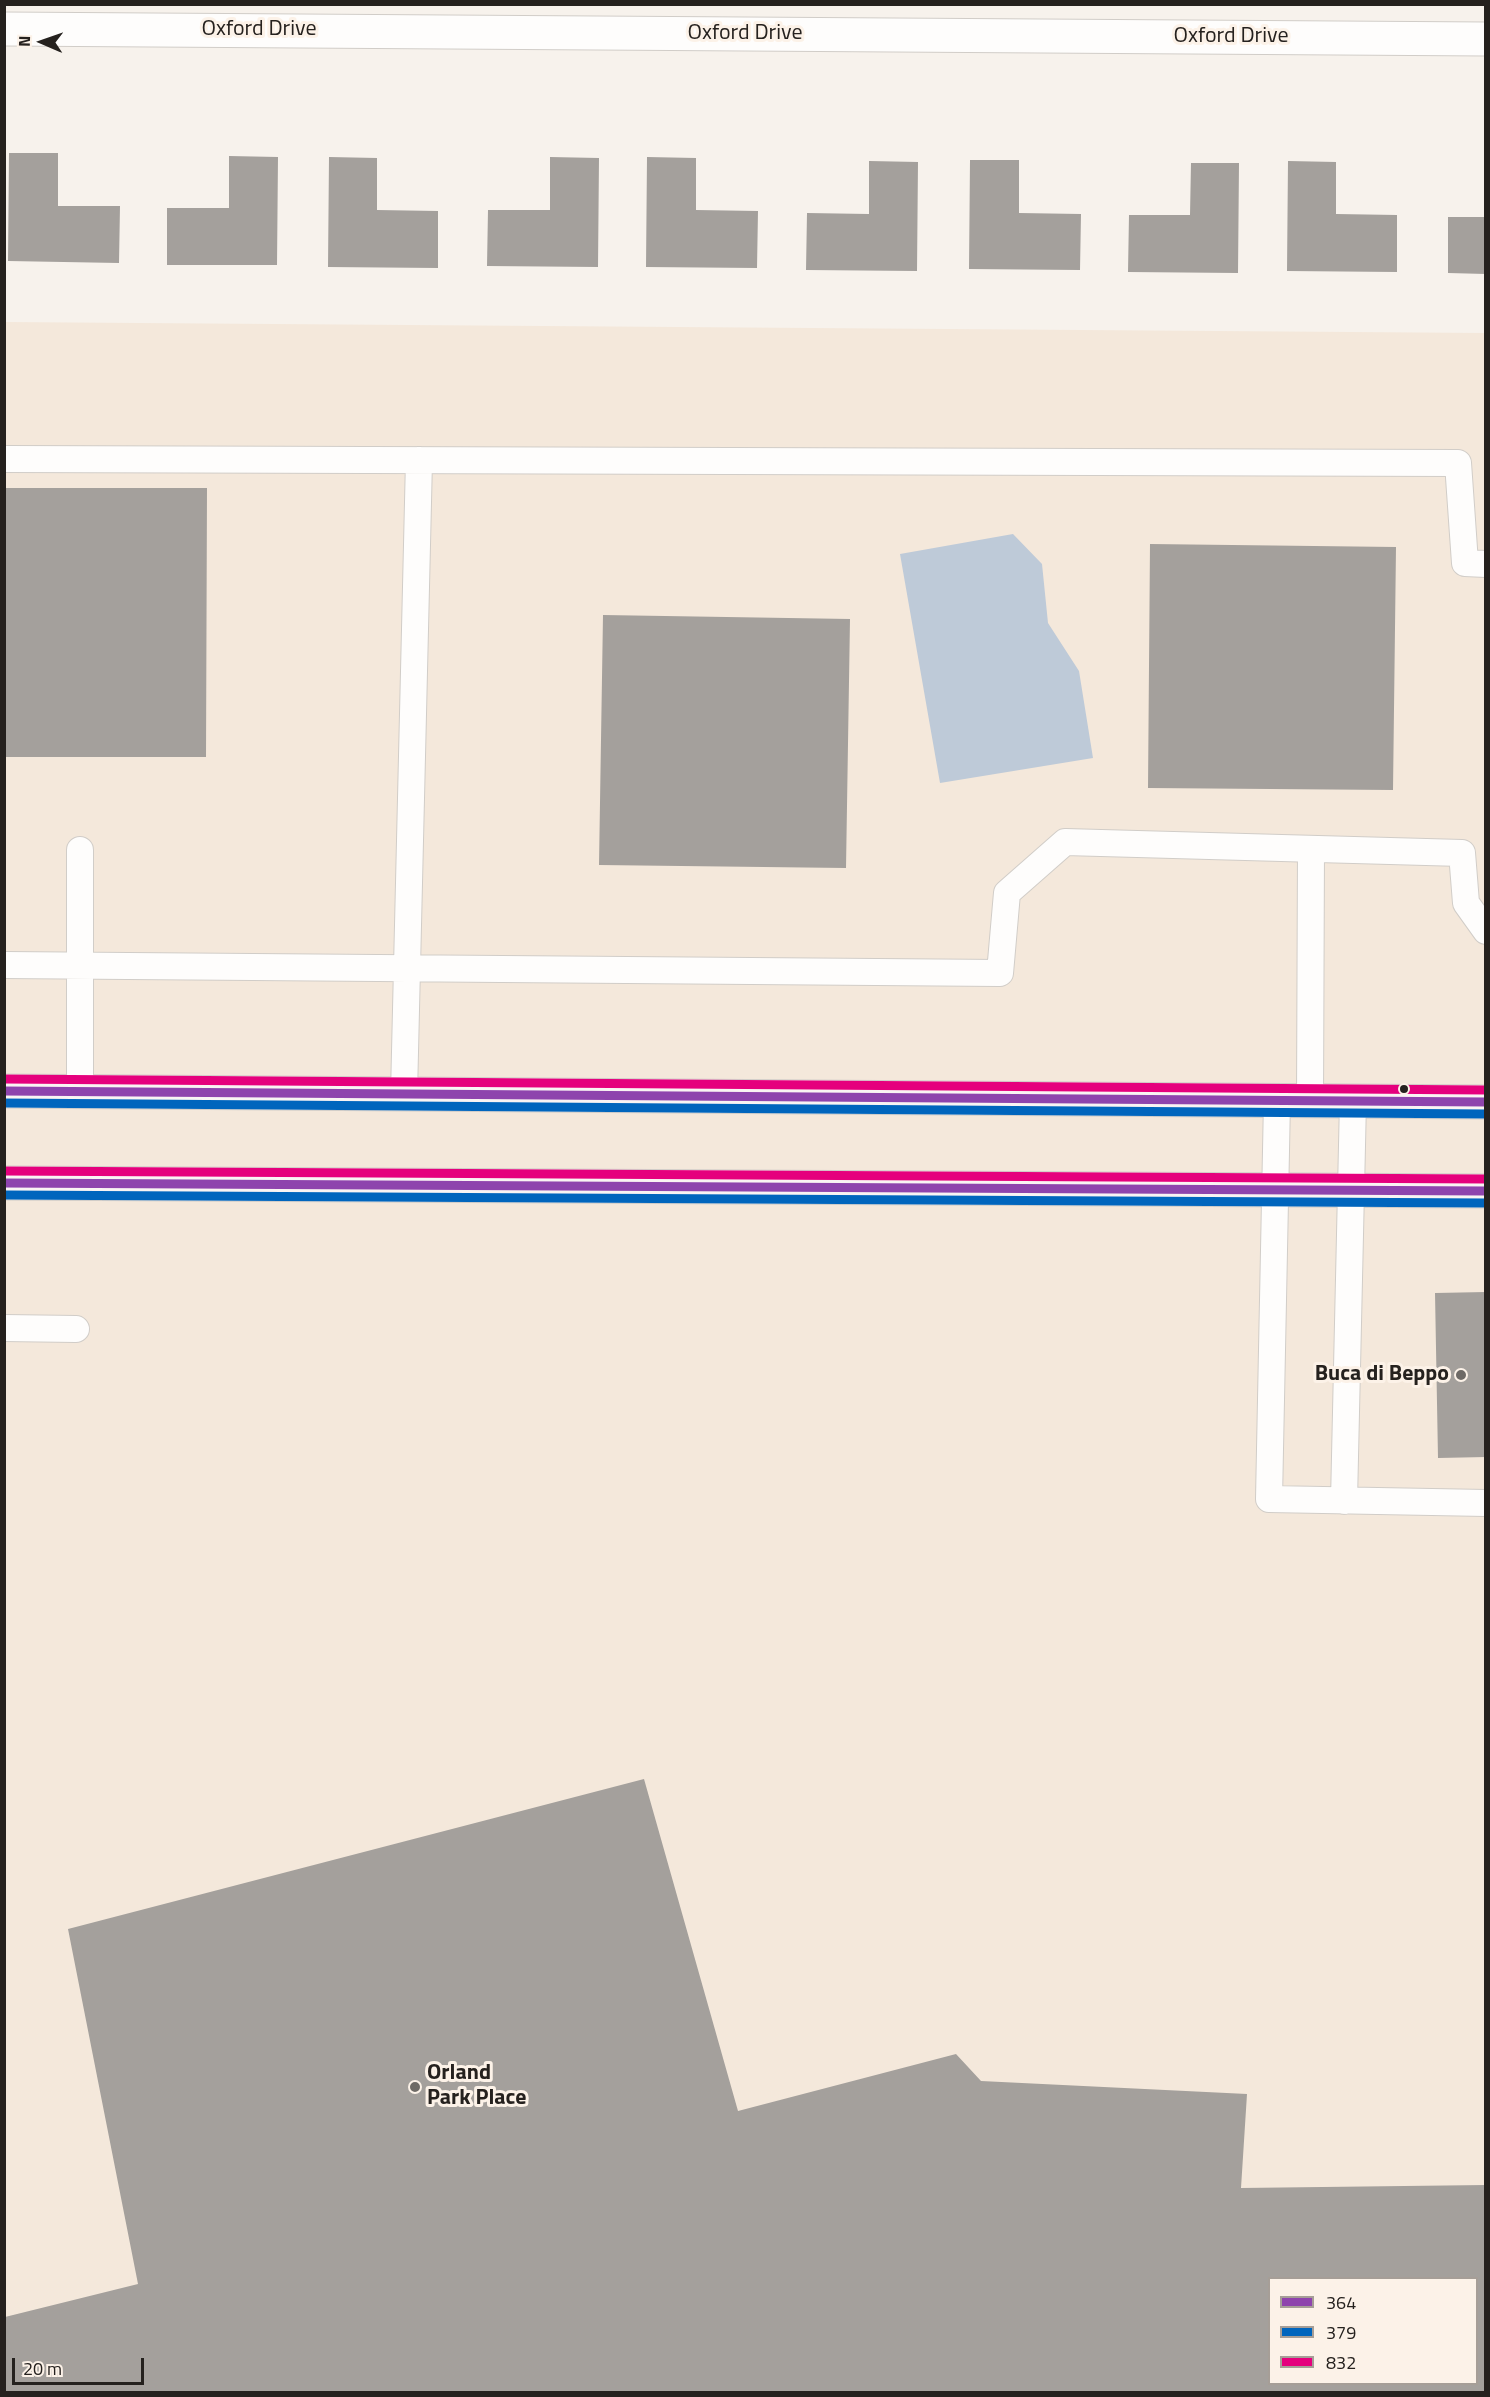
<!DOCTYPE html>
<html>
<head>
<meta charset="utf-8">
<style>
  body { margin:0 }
  #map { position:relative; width:1490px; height:2397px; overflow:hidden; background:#f7f2ec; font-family:"Titillium Web",sans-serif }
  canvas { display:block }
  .frame { position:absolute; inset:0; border:6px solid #25211e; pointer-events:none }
  .legend { position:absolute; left:1268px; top:2277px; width:210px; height:108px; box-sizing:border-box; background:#fcf2e8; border:2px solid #a69e97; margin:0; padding:8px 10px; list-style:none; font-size:18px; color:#25211e }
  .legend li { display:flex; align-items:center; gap:12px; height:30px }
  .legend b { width:30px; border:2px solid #a69e97 }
  .north { position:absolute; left:12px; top:12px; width:60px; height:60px; -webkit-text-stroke:4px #fcf2e8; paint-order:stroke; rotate:272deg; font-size:16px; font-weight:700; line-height:24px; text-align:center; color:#25211e }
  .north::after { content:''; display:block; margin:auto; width:21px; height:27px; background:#25211e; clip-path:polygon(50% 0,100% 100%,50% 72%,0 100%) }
  .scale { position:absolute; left:12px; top:2358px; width:132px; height:27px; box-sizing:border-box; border:3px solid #25211e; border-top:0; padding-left:8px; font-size:18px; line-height:21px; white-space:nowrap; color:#25211e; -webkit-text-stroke:4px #fcf2e8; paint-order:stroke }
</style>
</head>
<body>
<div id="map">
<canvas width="1490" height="2397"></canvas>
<div class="frame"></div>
<ul class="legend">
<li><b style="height:8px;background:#8e44ad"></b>364</li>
<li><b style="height:8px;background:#0065bd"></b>379</li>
<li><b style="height:8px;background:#e5007d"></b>832</li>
</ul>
<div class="north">N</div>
<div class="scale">20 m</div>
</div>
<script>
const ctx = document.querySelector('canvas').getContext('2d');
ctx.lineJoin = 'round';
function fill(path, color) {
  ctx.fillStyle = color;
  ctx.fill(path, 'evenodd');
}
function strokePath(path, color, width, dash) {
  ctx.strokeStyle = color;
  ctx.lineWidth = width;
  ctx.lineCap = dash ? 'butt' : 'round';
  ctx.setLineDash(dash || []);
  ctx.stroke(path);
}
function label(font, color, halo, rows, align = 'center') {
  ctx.font = font + ' "Titillium Web",sans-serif';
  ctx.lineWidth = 6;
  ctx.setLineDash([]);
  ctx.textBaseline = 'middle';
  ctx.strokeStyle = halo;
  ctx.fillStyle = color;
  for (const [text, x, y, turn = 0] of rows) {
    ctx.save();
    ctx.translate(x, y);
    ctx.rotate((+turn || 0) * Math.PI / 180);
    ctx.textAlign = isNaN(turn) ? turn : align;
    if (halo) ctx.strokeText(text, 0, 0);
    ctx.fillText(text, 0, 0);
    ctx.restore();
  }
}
fill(new Path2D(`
  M5 322 1485 333V2392H5ZM1270 2278H1476V2384H1270Z`), '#f4e8db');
fill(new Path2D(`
  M1013 534 1042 564 1048 623 1079 671 1093 758 940 783 900 554Z`), '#becad8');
fill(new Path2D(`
  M9 153H58V206H120L119 263 8 261Z
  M229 156 278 157 277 265H167V208H229Z
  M329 157 377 158V210L438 211V268L328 267Z
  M550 157 599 158 598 267 487 266 488 210H550Z
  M647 157 696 158V210L758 211 757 268 646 267Z
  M970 160H1019V213L1081 214 1080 270 969 269Z
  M869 161 918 162 917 271 806 270 807 213 869 214Z
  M1288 161 1336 162V214L1397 215V272L1287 271Z
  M1191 163H1239L1238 273 1128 272 1129 215H1190Z
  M1448 217H1486V274L1448 273Z
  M4 488H207L206 757H4Z
  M1150 544 1396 547 1393 790 1148 788Z
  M603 615 850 619 846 868 599 865Z
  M1486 1292V1457L1438 1458 1435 1293Z
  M644 1779 738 2111 956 2054 981 2081 1247 2094 1241 2188 1486 2185V2392H5V2317L138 2284 68 1929ZM1270 2278H1476V2384H1270Z`), '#a4a09c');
const lane = new Path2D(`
  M4 459 1458 463 1465 563 1486 564
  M4 965 1000 973 1007 893 1065 842 1462 853 1466 903 1486 931
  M80 1092V850
  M404 1094 419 460
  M1277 1101 1269 1499 1486 1503
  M1310 1101 1311 849
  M4 1328 76 1329
  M1344 1501 1353 1101`);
const street = new Path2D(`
  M4 29 1486 39`);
const secondary = new Path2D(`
  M4 1091 1486 1102
  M4 1183 1486 1191`);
strokePath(lane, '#d1cdc8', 28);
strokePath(street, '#d1cdc8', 35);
strokePath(secondary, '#d1cdc8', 35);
strokePath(lane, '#fefdfc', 26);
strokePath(street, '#fefdfc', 33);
strokePath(secondary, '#f9f4f3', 33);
strokePath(new Path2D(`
  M4 1091 1486 1102
  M4 1183 1486 1191`), '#8e44ad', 9);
strokePath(new Path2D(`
  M4 1103 1486 1114
  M4 1195 1486 1203`), '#0065bd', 9);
strokePath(new Path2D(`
  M4 1079 1486 1090
  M4 1171 1486 1179`), '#e5007d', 9);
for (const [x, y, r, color] of [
  [1404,1089,5,"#25211e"],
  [1461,1375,6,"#6e6a66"],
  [415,2087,6,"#6e6a66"]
]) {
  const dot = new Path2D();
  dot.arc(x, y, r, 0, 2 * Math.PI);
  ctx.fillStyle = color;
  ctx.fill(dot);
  strokePath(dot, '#fcf2e8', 2);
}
label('22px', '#25211e', '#fcf2e8', [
  ["Oxford Drive",259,30],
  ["Oxford Drive",745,34],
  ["Oxford Drive",1231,37]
]);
label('bold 22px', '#25211e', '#fcf2e8', [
  ["Buca di Beppo",1449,1375],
  ["Orland",427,2074,"left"],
  ["Park Place",427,2099,"left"]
], 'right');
</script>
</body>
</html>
